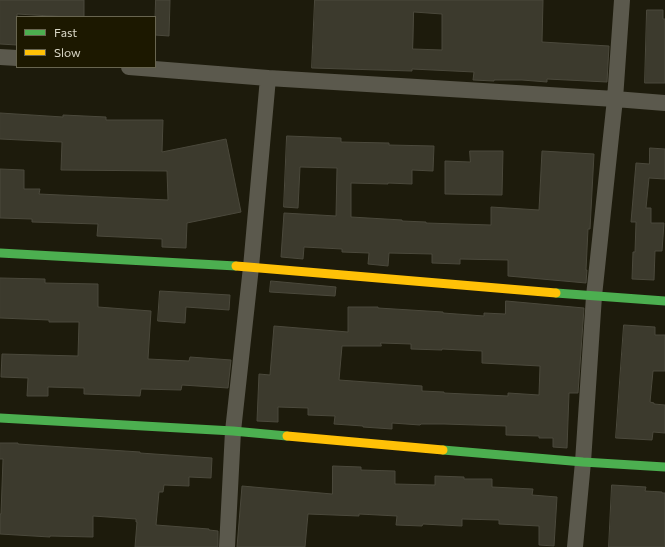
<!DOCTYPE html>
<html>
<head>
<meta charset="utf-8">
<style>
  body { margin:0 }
  #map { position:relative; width:665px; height:547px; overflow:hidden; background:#1d1b0c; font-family:Commissioner,sans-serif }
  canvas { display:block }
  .legend { position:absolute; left:16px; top:16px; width:140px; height:52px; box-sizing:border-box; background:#1c1800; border:1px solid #686550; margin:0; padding:5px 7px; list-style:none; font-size:12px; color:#dad8c7 }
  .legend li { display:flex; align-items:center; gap:8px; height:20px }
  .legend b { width:20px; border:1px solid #686550 }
</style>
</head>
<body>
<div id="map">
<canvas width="665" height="547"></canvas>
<ul class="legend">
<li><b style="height:5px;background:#4caf50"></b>Fast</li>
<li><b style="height:5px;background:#ffc107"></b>Slow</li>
</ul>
</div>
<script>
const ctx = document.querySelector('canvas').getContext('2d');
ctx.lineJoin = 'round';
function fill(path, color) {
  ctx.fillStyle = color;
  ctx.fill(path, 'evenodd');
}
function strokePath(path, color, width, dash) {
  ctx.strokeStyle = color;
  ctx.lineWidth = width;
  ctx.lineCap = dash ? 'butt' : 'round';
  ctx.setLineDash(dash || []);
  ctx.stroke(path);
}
const building = new Path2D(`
  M0 0H84V17H68L17 14V45L0 44Z
  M156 0H170L169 36 155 35Z
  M315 0H543L542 42 609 46 607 82 547 79V82L522 80H494V81L473 80 474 72 412 69V71L312 68ZM414 12 442 14V50L413 49Z
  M647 10H663V19H665V83H645Z
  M0 113 63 117V115L106 117V120H163L162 152 226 139 241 212 187 223 186 248 162 247V239L97 236 98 224 32 222V219L0 218V169L24 170V189H40L39 194 168 200 167 171 61 170 62 142 0 139Z
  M287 136 341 138V142L389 143V145L434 146 433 171 412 170V184L388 183V184L351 183V217L402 220V221L426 222V223L491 225V207L539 210 542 151 594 154 590 229H588L586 270H587L586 283 508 276V260L460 259V264L432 263V254L389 253 388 266 368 264 369 253 342 252V249L304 247 303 259 281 257 284 213 336 216 337 168 300 167 298 208 284 207Z
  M650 148 665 149V179L649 178 646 208H651V223H664L662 251H655L654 280 632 279 633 252H635L636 222H631L636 163 649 164Z
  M470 151H503L502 195 445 194V161L470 162Z
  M0 278 45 279V283L98 284V307L151 311 148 359 189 361 190 357 231 360 228 388 182 385 181 390 141 389 140 396 84 394V388L48 387V396H27L28 378 1 377 2 354 78 356 79 322H49V320L0 318Z
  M271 281 336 287 335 296 270 292Z
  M160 291 230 295 229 310 186 307 185 323 158 321Z
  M506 301 584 308 578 393H569L567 448 553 447V438H539V436L506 435V426L444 424H421L420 425 392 423V429L363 427V426L334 424 335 416 308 415V408L278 407V422L257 421 259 374 270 375 274 326 348 332V307H378V308L443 312V313L484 316V313L505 314ZM381 343 411 344V349L442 350V349L482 351V363L540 366 539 395 508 393V396L444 393V392L422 391V386L339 380 342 346H381Z
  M624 325 655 327V335H665V371H653L650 402 654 403V404L665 405V433L653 432 652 440 616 438Z
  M0 443H18V444L140 452V453L212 458 211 478 189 477V486L164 485 163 492H159L156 525 209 529V530L218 531V547H135L137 522H136V519L93 516V537L50 536V537L0 534V514H1L3 459H0Z
  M333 466 361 467V470L395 471V484L435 485V476L464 477V479H492V487L533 489 532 495 557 497 554 546 539 545V526L499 524V520L462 519V526L423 524 422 526 396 525 397 516 359 514V516L308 514 305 547H237L242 486 332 494Z
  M612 485 646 487 645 491 662 492V493H665V547H609Z`);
fill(building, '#3c3a2d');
strokePath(building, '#4b493c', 1);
strokePath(new Path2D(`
  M0 57 17 58
  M129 67 268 78 615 99 665 103
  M227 547 233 431 251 267 268 78
  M575 547 583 462 594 296 615 99 622 0`), '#5b594d', 16);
strokePath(new Path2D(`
  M0 253 236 266
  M556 293 665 301
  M0 418 233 431 287 436
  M443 450 583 462 665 467`), '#4caf50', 9);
strokePath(new Path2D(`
  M236 266 556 293
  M287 436 443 450`), '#ffc107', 9);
</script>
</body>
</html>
